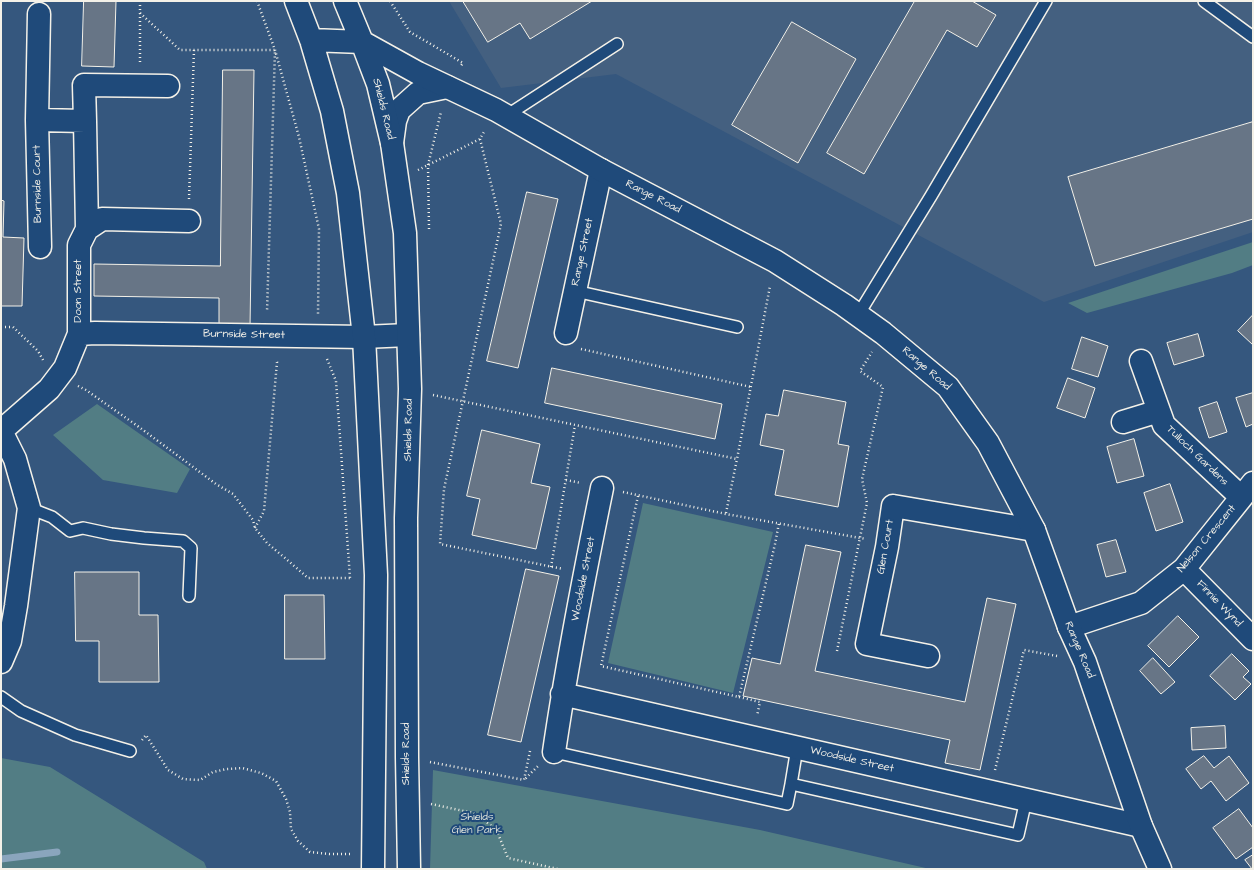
<!DOCTYPE html>
<html>
<head>
<meta charset="utf-8">
<style>
  body { margin:0 }
  #map { position:relative; width:1254px; height:870px; overflow:hidden; background:#35577e; font-family:"Architects Daughter",sans-serif }
  canvas { display:block }
  .frame { position:absolute; inset:0; border:2px solid #f4f1e8; pointer-events:none }
</style>
</head>
<body>
<div id="map">
<canvas width="1254" height="870"></canvas>
<div class="frame"></div>
</div>
<script>
const ctx = document.querySelector('canvas').getContext('2d');
ctx.lineJoin = 'round';
function fill(path, color) {
  ctx.fillStyle = color;
  ctx.fill(path, 'evenodd');
}
function strokePath(path, color, width, dash) {
  ctx.strokeStyle = color;
  ctx.lineWidth = width;
  ctx.lineCap = dash ? 'butt' : 'round';
  ctx.setLineDash(dash || []);
  ctx.stroke(path);
}
function label(font, color, halo, rows, align = 'center') {
  ctx.font = font + ' "Architects Daughter",sans-serif';
  ctx.lineWidth = 4;
  ctx.setLineDash([]);
  ctx.textBaseline = 'middle';
  ctx.strokeStyle = halo;
  ctx.fillStyle = color;
  for (const [text, x, y, turn = 0] of rows) {
    ctx.save();
    ctx.translate(x, y);
    ctx.rotate((+turn || 0) * Math.PI / 180);
    ctx.textAlign = isNaN(turn) ? turn : align;
    if (halo) ctx.strokeText(text, 0, 0);
    ctx.fillText(text, 0, 0);
    ctx.restore();
  }
}
fill(new Path2D(`
  M449 1H1253V232L1044 302 616 74 501 88Z`), '#446080');
fill(new Path2D(`
  M1253 242V265L1232 273 1087 313 1068 303Z
  M97 404 190 469 177 493 103 480 53 435Z
  M643 503 773 532 733 693 608 663Z
  M1 758 50 767 204 862 207 869H1Z
  M433 770 760 830 930 869H430Z`), '#527d84');
strokePath(new Path2D(`
  M1 859 57 852`), '#8aa5bd', 7);
const building = new Path2D(`
  M84 1H116L114 67 82 66Z
  M463 1H592L530 39 520 23 488 42Z
  M915 1H972L996 15 977 47 947 30 864 174 827 153Z
  M792 22 856 59 798 163 732 125Z
  M223 70H254L250 327H219V298L94 296V264L220 266Z
  M1253 122V219L1095 266 1068 177Z
  M527 192 558 199 518 368 487 361Z
  M1 200 4 201 3 237 24 238 22 306H1Z
  M1253 315V345L1238 331Z
  M1198 334 1204 356 1174 365 1167 343Z
  M1082 337 1108 346 1098 377 1072 369Z
  M552 368 722 404 715 439 545 403Z
  M1068 378 1095 388 1085 418 1057 408Z
  M784 390 846 402 838 444 849 446 838 507 775 495 784 450 760 445 766 414 778 416Z
  M1253 393V424L1246 427 1236 398Z
  M1217 402 1227 432 1209 438 1199 408Z
  M482 430 540 444 531 483 550 487 536 549 472 535 480 499 467 496Z
  M1134 439 1144 476 1117 483 1107 447Z
  M1170 484 1183 522 1156 531 1144 493Z
  M1116 540 1126 572 1106 577 1097 545Z
  M806 545 841 552 815 671 965 702 987 598 1016 604 980 770 945 763 950 740 743 696 752 658 780 664Z
  M526 569 559 576 521 742 488 735Z
  M75 572H139V615H158L159 682H99V641H76Z
  M285 595H324L325 659H285Z
  M1178 616 1199 637 1169 667 1148 646Z
  M1232 654 1249 671 1243 677 1251 684 1235 700 1210 676Z
  M1153 658 1175 682 1161 694 1140 671Z
  M1225 726 1226 748 1192 750 1191 728Z
  M1204 756 1214 768 1229 756 1249 783 1226 801 1211 781 1201 789 1186 769Z
  M1239 809 1253 828V847L1236 859 1213 828Z
  M1253 855V869H1252L1245 860Z`);
fill(building, '#677586');
strokePath(building, '#f4f1e8', 1);
const lane = new Path2D(`
  M1204 1 1253 37
  M506 116 617 44
  M575 291 737 327
  M858 315 931 196 1046 1
  M29 508 52 517 70 531 83 528 111 534 144 538 183 541 191 548 189 596
  M1 697 21 711 75 735 130 751
  M554 752 787 804 791 784 1018 835 1026 800
  M791 784 797 748`);
const street = new Path2D(`
  M39 14 37 120 40 247
  M37 120 85 121 84 85 168 86
  M85 121 87 229
  M392 143 395 121 399 110 418 93 447 87
  M566 333 601 170
  M79 334 95 333 364 337 408 335
  M1141 361 1164 425 1241 497
  M1123 422 1159 411
  M1 431 49 389 65 368 79 334V245L87 229 102 219 189 221
  M1184 569 1253 639
  M1069 627 1141 603 1184 569 1253 483
  M928 656 867 644 887 547 893 506 1034 530
  M1 662 10 641 16 606 29 508 15 459 1 431
  M562 694 1141 826
  M554 752C567 663 584 576 602 488`);
const secondary = new Path2D(`
  M296 1 311 40 332 111 348 193 364 337 376 575 373 869
  M345 1 362 42 378 84 392 143 405 233 410 389 406 518 407 757 409 869
  M311 40 362 42 418 73 496 110 601 170 775 261 844 305 883 333 948 387 988 443 1034 530 1069 627 1085 662 1141 826 1160 869`);
strokePath(lane, '#f4f1e8', 14);
strokePath(street, '#f4f1e8', 25);
strokePath(secondary, '#f4f1e8', 25);
strokePath(new Path2D(`
  M257 1 275 50 299 137 319 229 318 314
  M390 1 410 32 463 63 460 67
  M140 13 180 50H275L267 312
  M140 62V1
  M480 139 501 224 444 489 440 544 563 569
  M418 170 480 139 485 130
  M189 199 194 50
  M429 229 428 165 441 112
  M1 327H13L38 351 43 360
  M581 349 751 387
  M327 359 336 381 350 578
  M78 386 86 390 139 427 216 484 233 494 253 520 255 528 267 543 285 558 308 578H352
  M433 395 737 459 770 286
  M566 480 581 483
  M623 492 726 514 866 539
  M638 496 601 666 739 697 775 544 779 523
  M726 513 737 459
  M255 528 264 511 277 362 276 359
  M551 567 575 425
  M837 651 867 503 862 479 883 387 860 371 872 352
  M739 697 760 702 757 716
  M142 740 146 735 168 770 183 779 200 780 213 772 227 769 242 768 261 773 276 781 286 799 290 812 291 829 298 841 310 852 329 854H350
  M530 751 524 780 538 766
  M430 762 524 780
  M995 770 1024 650 1057 656
  M431 804 473 813 496 829 508 858 558 869`), '#f4f1e8', 2.5, [1, 3]);
strokePath(lane, '#1f4a7a', 11);
strokePath(street, '#1f4a7a', 22);
strokePath(secondary, '#1f4a7a', 22);
label('11px', '#f4f1e8', '#1f4a7a', [
  ["Shields Road",383,109,76],
  ["Burnside Court",38,184,-91],
  ["Range Road",653,197,27],
  ["Range Street",583,252,-78],
  ["Doon Street",79,291,-90],
  ["Burnside Street",244,335,1],
  ["Range Road",926,369,41],
  ["Shields Road",409,430,-89],
  ["Tulloch Gardens",1197,456,44],
  ["Nelson Crescent",1207,539,-50],
  ["Glen Court",886,547,-80],
  ["Woodside Street",584,579,-79],
  ["Finnie Wynd",1219,604,46],
  ["Range Road",1079,650,67],
  ["Shields Road",407,754,-90],
  ["Woodside Street",852,760,13]
]);
label('11px', '#dce0d9', '#1f4a7a', [
  ["Shields",477,818],
  ["Glen Park",477,831]
]);
</script>
</body>
</html>
